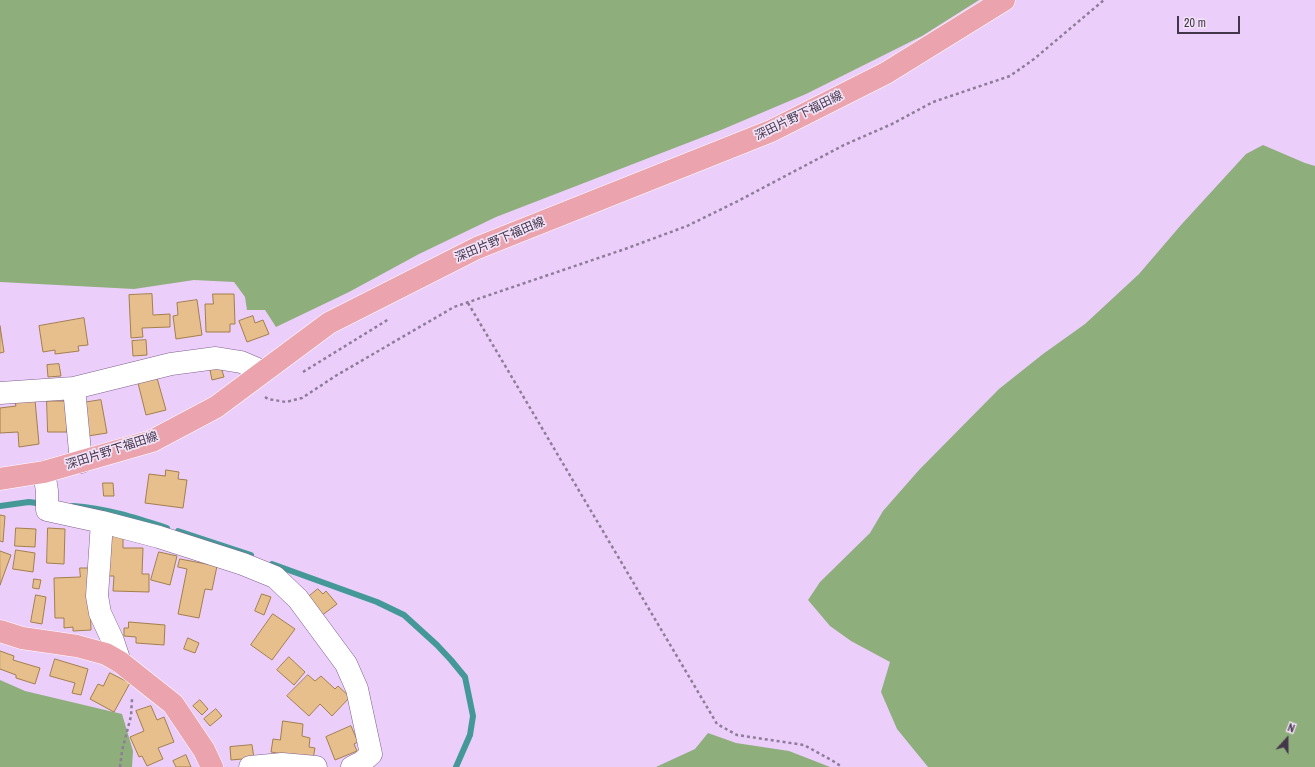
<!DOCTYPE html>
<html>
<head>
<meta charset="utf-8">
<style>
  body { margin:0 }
  #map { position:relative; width:1315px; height:767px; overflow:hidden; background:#ebcffa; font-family:"Archivo Narrow",sans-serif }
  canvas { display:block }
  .north { position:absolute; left:1267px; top:719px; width:40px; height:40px; -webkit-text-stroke:3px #f1e2f8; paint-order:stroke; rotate:21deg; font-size:11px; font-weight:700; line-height:16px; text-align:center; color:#43354a }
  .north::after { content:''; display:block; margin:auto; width:14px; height:18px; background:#43354a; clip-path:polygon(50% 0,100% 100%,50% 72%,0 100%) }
  .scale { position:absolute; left:1177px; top:16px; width:63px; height:18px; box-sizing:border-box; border:2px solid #43354a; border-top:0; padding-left:5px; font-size:12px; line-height:14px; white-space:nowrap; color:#43354a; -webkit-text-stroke:3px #f1e2f8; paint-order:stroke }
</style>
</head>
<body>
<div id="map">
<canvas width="1315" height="767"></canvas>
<div class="north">N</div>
<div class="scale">20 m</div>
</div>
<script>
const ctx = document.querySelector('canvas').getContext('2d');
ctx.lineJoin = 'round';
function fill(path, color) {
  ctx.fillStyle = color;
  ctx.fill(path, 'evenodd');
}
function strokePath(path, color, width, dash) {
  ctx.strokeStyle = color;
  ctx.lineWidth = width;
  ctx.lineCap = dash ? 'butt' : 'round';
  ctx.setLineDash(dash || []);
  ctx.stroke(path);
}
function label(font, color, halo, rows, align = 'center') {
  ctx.font = font + ' "Archivo Narrow","Noto Sans JP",sans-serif';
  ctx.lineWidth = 3.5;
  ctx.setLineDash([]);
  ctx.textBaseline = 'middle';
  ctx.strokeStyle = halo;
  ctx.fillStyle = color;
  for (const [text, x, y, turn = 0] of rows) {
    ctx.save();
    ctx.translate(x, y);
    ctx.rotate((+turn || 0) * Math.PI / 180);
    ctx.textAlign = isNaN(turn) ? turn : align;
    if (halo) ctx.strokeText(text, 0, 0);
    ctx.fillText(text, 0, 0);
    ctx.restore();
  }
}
fill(new Path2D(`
  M0 0H979L922 36 806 94 721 130 496 217 419 254 349 292 276 327 265 310H247L245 297 234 282 194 280 134 289 0 282Z
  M1263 145 1305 163 1315 166V767H928L897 729 881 692 890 662 851 641 830 626 808 600 820 582 870 533 883 511 919 470 999 389 1043 354 1085 324 1139 274 1181 225 1246 154Z
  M0 680 25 691 122 714 133 751 132 767H0Z
  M708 733 736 743 789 751 830 767H656L695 749Z`), '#8eae7b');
strokePath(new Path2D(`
  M0 506 29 502 44 504
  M73 506C105 508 136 518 167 528
  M178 531 251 555
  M272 564 377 602 404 615 437 645 451 660 465 677 473 716 470 735 456 767`), '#459898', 6);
const building = new Path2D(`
  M152 294 153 315 170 314V327L142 328 143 337 131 338 129 295Z
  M213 294H234L235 324H230V332H206L205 304H213Z
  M197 300 202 335 176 339 173 316 178 315 177 303Z
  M253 316 255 323 263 320 269 334 247 342 239 321Z
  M84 318 88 345 78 346 79 351 55 354V350L43 352 39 326Z
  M0 326 4 352 0 353Z
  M146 340 147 355 133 356 132 341Z
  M59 364 61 376 48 377 47 365Z
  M221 367 224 377 212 380 210 370Z
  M157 378 166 410 146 415 138 383Z
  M35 400 39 444 19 447 18 432 0 433V408L16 406 15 402Z
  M101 400 107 433 88 436 82 403Z
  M47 401H66L67 432H48Z
  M166 470 179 472 178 479 187 480 183 508 145 503 149 474 165 476Z
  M103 483H113L114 496H104Z
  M0 515 5 516 3 542 0 541Z
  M16 528 36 529 35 547 15 546Z
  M48 528 65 529 64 564 47 563Z
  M108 536 123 537V548H143L142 574H149V592L113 591 114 576H107Z
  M16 550 35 553 33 572 13 569Z
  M0 551 11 555 0 585Z
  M159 552 177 556 170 585 151 580Z
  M180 559 217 566 212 590 205 589 199 618 178 614 187 569 178 567Z
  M80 568H89L91 630 73 631V627L64 628V618H55L54 578 80 577Z
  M34 579 41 580 39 589 33 588Z
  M318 589 323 594 326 591 337 604 321 616 307 598Z
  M262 594 271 597 264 615 255 611Z
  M36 595 46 597 42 624 31 622Z
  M273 614 295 629 272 660 251 645Z
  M129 622 165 625 164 645 136 643V637L124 636V628H128Z
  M188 638 199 643 195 653 184 649Z
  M0 651 14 656 13 660 40 668 35 684 16 678V675L0 669Z
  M289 657 305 672 294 685 277 670Z
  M55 659 88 669 81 695 72 693 75 683 50 676Z
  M110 673 130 683 114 712 90 699 98 684 103 686Z
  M308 675 315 681 321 676 335 689 338 686 350 697 332 716 320 704 309 716 287 696Z
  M200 700 208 709 202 715 193 706Z
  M151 706 157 720 164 717 174 742 158 748 163 759 147 766 142 756 139 757 130 737 144 731 136 711Z
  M216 709 222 716 210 726 204 719Z
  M283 721 303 724 302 736 310 738 309 747 315 748 313 759 271 752 273 739 280 740Z
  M351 726 358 742 354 744 357 751 335 760 326 737Z
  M252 745 254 758 231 760 230 747Z
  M186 755 191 767H176L173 761Z`);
fill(building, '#e6bf8c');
strokePath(building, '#a37e4b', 1);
const minor = new Path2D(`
  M74 388 81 462
  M0 393 74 388 171 364 216 358 241 362 262 371
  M44 472 47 491V510L102 522 159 537 243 564 275 577 298 599 346 664 357 689 371 754 362 762 352 767
  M102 522 97 596 100 613 113 641 120 662
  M250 767 282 764 316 767`);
const major = new Path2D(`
  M0 479 44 472 152 441 216 407 329 323 477 248 771 131 886 73 1004 0
  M0 631 22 638 77 646 106 654 120 662 173 704 204 750 212 767`);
strokePath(minor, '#80608f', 23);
strokePath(major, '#fff', 23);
strokePath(new Path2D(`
  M468 303 717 724 737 735 804 745 833 761 842 767
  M303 372 389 319
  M265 397 268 399 286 402 302 398 337 375 454 307 625 249 687 226 738 201 844 145 892 124 933 102 1010 76 1034 59 1104 0
  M120 767 122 751 131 716 132 699`), '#8f7b9a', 2.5, [3, 3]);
strokePath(minor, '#fff', 22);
strokePath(major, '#eba4ad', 22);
label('12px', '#43354a', '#f1e2f8', [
  ["深田片野下福田線",799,116,-26],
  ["深田片野下福田線",500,240,-23],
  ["深田片野下福田線",112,451,-18]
]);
</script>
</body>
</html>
